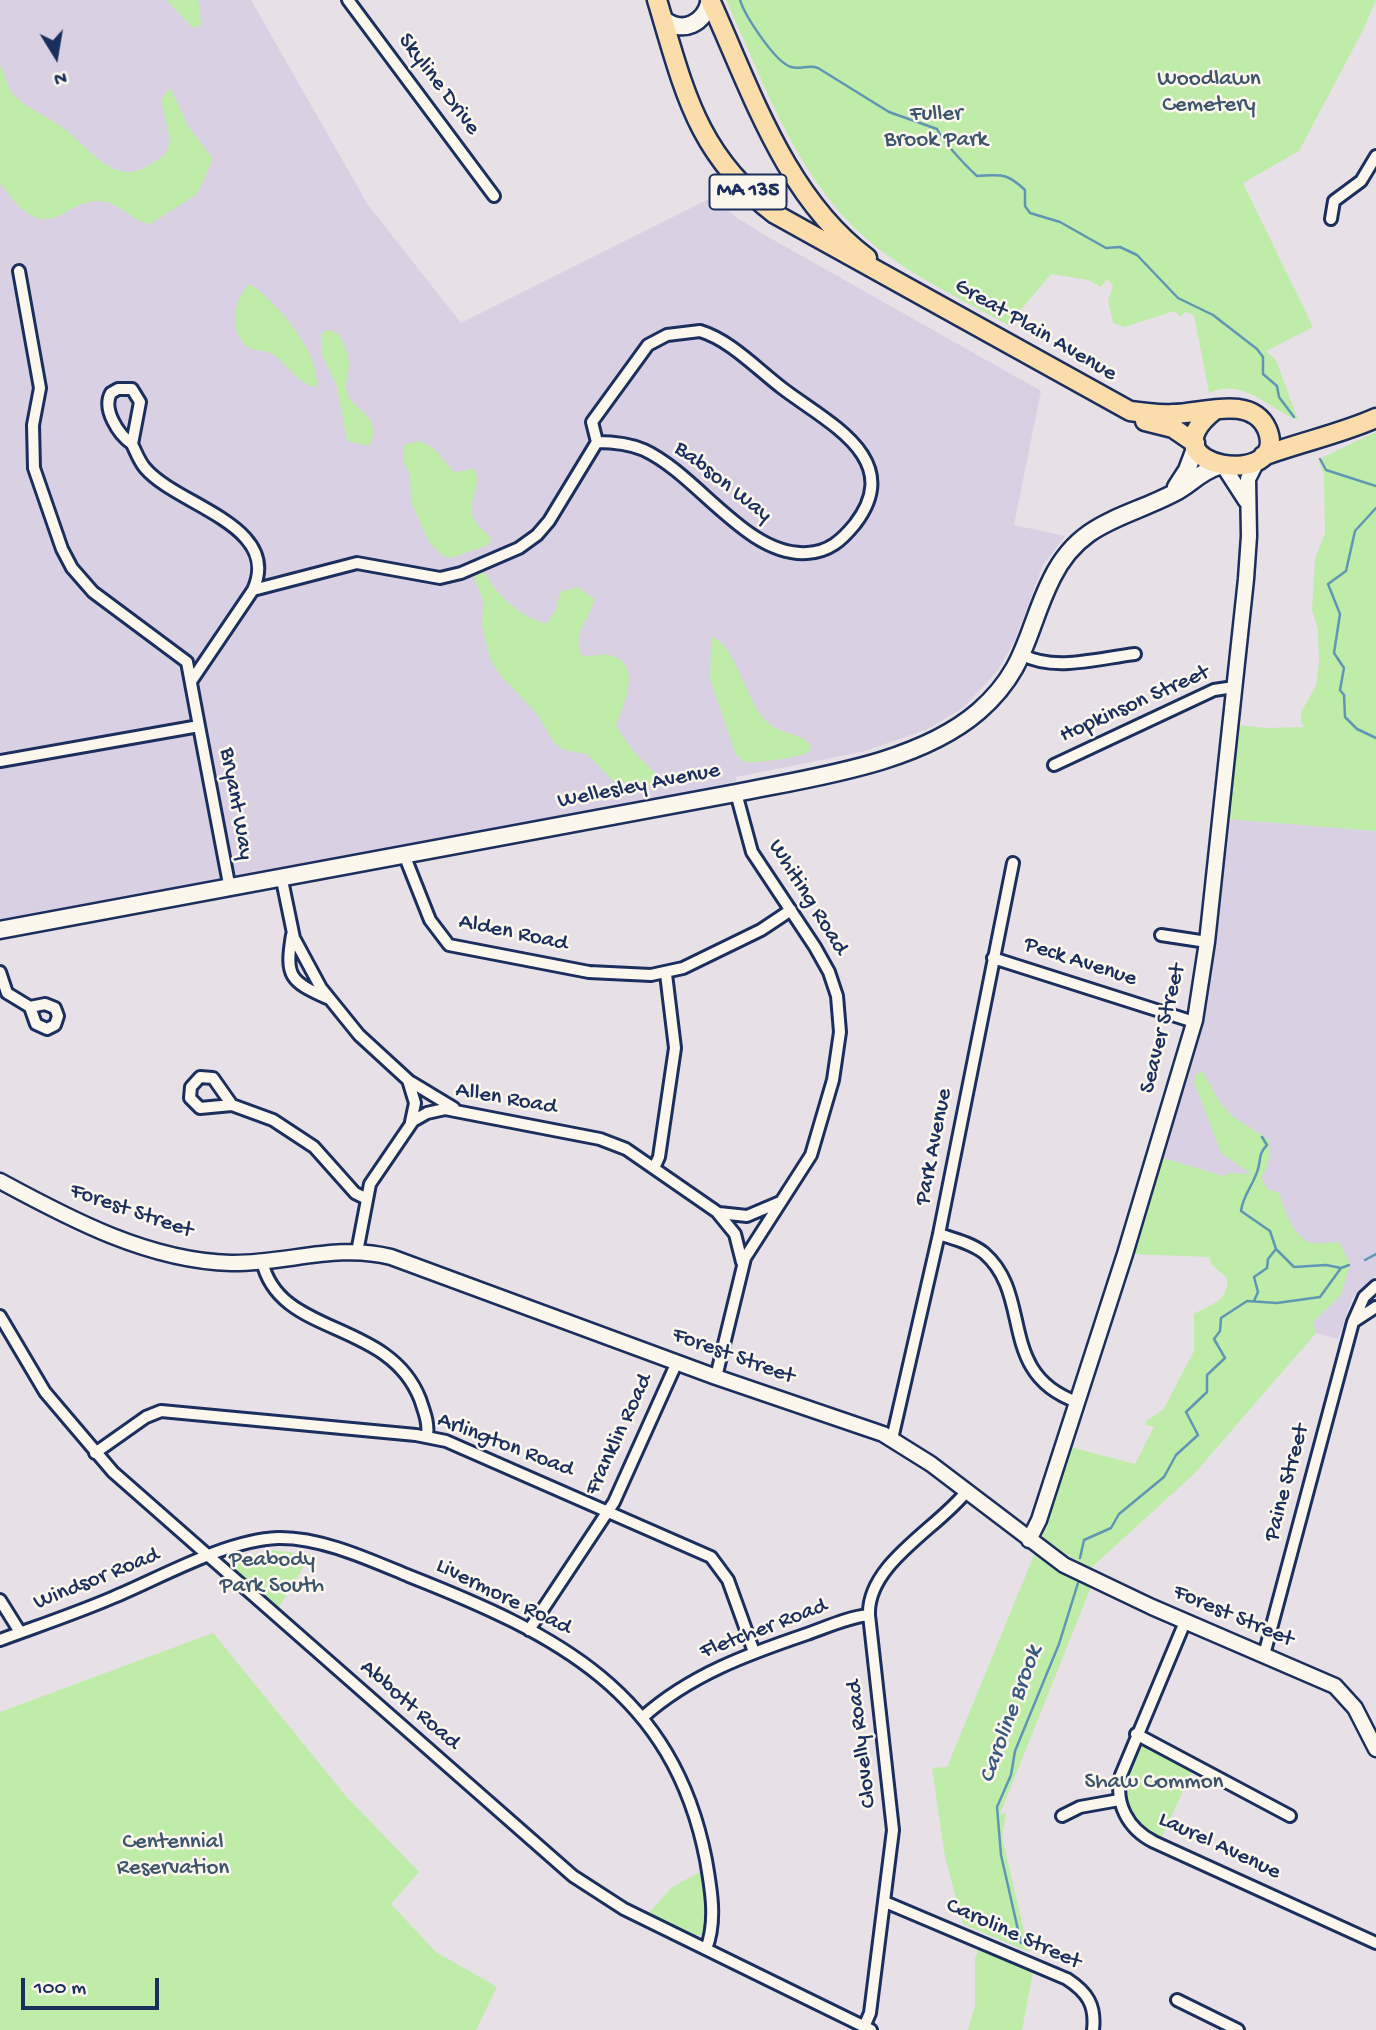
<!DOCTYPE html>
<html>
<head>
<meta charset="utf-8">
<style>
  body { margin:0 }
  #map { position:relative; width:1376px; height:2030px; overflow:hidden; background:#e7e0e7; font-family:"Gochi Hand",sans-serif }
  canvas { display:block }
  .north { position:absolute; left:21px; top:21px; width:70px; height:70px; -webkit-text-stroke:5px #fbf7ec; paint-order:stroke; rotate:169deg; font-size:19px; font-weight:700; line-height:28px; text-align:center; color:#1b2f5e }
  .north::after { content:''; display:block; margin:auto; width:24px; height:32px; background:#1b2f5e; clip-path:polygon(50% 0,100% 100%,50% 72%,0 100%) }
  .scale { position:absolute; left:21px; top:1978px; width:138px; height:32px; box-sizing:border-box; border:4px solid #1b2f5e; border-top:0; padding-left:9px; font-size:21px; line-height:24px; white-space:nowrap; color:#1b2f5e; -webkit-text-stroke:5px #fbf7ec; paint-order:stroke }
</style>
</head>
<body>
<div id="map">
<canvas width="1376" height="2030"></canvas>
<div class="north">N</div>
<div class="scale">100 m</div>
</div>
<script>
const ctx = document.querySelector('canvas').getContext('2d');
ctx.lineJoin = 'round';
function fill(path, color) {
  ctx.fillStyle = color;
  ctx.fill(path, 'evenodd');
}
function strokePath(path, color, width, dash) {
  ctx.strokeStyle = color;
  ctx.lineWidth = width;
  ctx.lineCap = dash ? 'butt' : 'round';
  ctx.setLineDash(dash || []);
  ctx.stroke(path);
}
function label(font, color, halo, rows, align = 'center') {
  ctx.font = font + ' "Gochi Hand",sans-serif';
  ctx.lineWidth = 5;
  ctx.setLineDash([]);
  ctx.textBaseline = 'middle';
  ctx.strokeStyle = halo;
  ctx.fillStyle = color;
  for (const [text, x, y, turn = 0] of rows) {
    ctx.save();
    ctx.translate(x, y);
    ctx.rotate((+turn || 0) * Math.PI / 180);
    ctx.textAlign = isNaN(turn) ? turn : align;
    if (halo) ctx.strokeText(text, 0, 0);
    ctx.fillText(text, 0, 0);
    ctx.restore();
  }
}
fill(new Path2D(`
  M0 0H251L368 205 461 323 713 197 736 217 763 234 1041 391 1014 525 1065 536 1043 565 1015 640 998 670 964 707 928 729 865 751 736 777 737 785 0 921Z
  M1227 819 1376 831V1275L1352 1299 1338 1339 1316 1333 1279 1193 1163 1158 1204 1020Z`), '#d9d0e4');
fill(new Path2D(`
  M166 0H198L201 23 199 27H192Z
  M726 0H1376L1363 30 1299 151 1243 183 1313 327 1266 351 1276 360 1298 420C1267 409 1244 377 1209 393L1194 315 1185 312 1181 317 1174 311 1125 327 1113 323 1108 301 1113 286 1107 279 1101 287 1088 280 1051 274 1008 325C967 302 921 281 883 252 800 190 768 91 726 0Z
  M0 66C7 74 5 87 13 94 27 109 47 116 63 128 100 156 117 196 166 153L170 140 161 100 168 89 172 91 188 126 212 158C211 167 201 184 197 194L150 224C133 221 122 206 106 202 72 194 57 235 26 212 15 205 9 193 0 184Z
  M250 284C276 301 321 354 317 387 298 385 288 365 274 355 265 349 256 352 248 347 228 334 233 297 250 284Z
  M327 330 338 333C343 342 349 353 349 364 349 375 343 384 348 396 355 410 384 418 369 446L347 441 337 387 321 353V334Z
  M1376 432V831L1227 819 1238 725 1266 728 1304 727 1301 722V712L1316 686 1319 664 1318 629 1312 610 1315 559 1325 533 1324 474 1320 464 1323 457Z
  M420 441 433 448 454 472 475 469C485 497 452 507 491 537L488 545 451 558 443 556 429 542 411 502 410 474 403 462 404 445Z
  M479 571 487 575C494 594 527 622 547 623L556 610 560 592 578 587 594 599C590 624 572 627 581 655 591 658 599 653 608 655 645 662 623 705 616 726L633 751 663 781 664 786 613 781 587 754 563 750 553 741 537 714 500 675 490 659 482 626 483 600 474 577Z
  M711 636C735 645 745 695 761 715 778 737 795 729 811 745L810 751C799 758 758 763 745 762L736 755 710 679Z
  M1203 1072 1219 1101 1232 1116 1269 1140C1272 1150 1268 1171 1261 1177L1267 1189 1279 1193C1283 1207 1294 1239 1311 1243 1319 1244 1330 1242 1339 1242L1350 1264 1341 1295 1313 1322 1316 1333 1194 1474 1091 1568 1041 1540 1070 1447 1135 1464 1154 1427 1146 1425V1421L1163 1410 1194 1351V1314C1209 1305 1230 1301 1227 1278L1212 1265 1209 1257 1132 1254 1163 1158 1223 1176 1231 1173 1251 1174 1221 1153 1194 1082 1196 1074Z
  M272 1550 311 1555 277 1611 230 1567 234 1560Z
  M1034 1555 1091 1587 1000 1814 1006 1813 1002 1837 1029 1952 963 1924 945 1857 932 1768 947 1767Z
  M213 1633 346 1796 419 1872 391 1904 436 1952 497 1987 476 2030H0V1712Z
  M1138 1741 1193 1770 1161 1839C1111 1816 1124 1782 1138 1741Z
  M702 1871 706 1917 702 1935H691L647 1915 672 1887Z
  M979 1949 1033 1972 1022 2030H968L975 2006V1958Z`), '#c0eca9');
strokePath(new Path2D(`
  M740 0C745 16 775 62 791 67 801 70 808 64 818 68L889 112 937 129C943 142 967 167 977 176 1001 175 1006 172 1025 190V206L1030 213 1060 222 1106 248 1120 247 1137 255 1178 298 1213 315 1257 349 1263 357V374L1277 386 1279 397 1294 417
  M1320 459 1326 470 1376 486
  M1376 508 1355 531 1346 571 1328 584 1340 614 1334 653 1344 668 1340 690 1344 695 1345 717 1357 729 1376 738
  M1276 1249 1294 1267 1326 1265 1341 1268
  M1365 1260 1376 1254
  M1254 1301 1258 1292 1254 1277 1267 1268 1268 1259 1276 1249 1270 1231 1241 1211C1243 1195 1254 1184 1258 1169 1261 1160 1258 1154 1267 1145L1262 1137
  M1080 1558 1084 1540 1111 1528 1119 1514 1164 1477 1176 1455 1198 1435 1186 1412 1207 1392V1375L1225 1358 1214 1339 1220 1331 1221 1318 1247 1301 1277 1303 1320 1297 1341 1268 1349 1265
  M1021 1943 1001 1855 997 1807 1011 1775 1015 1751 1059 1644 1078 1583`), '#5f96b3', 2.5);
const minor = new Path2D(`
  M348 0 494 196
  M1331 219 1334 201 1361 181 1376 156
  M700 331C730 340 756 368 782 388 826 422 906 458 855 524 842 540 829 552 807 553 747 557 698 475 644 450 630 444 612 442 597 442L592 422 648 345 667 335Z
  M132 444C118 434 102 409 111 393L118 389H132L140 402 132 444C136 452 139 461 145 468 177 506 283 525 253 590
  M1023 655C1055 672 1100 658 1135 654
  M192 680 253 590 357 563 440 578 461 573 519 548 537 535 549 521 597 442
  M199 726 230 889
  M0 761 199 726 187 662 93 592 72 568 62 549 34 468 33 425 40 388 19 271
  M1054 765 1214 690 1234 687
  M405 857 430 920 449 945 589 972 651 975 683 968 761 930 791 910
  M282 880 294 938 321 988 359 1035 408 1080 415 1103 411 1122
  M292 935C285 977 290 981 327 998
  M1161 935 1207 942
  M993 958 1194 1022
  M0 972 7 993 30 1007
  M45 1004 55 1008 58 1016 55 1025 47 1029 36 1024 30 1007Z
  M411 1082 454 1108
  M232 1105 213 1078 200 1077 191 1087 190 1098 200 1108 232 1105 273 1120 314 1147 355 1193 365 1198
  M654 1168 659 1157 675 1048 666 974
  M719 1213 747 1216 780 1202
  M939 1234C954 1239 971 1243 984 1253 1034 1296 996 1373 1077 1402
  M357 1252 370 1184 413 1121 427 1113 445 1109 600 1139 626 1149 717 1212 735 1234 742 1262
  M262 1261C279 1338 388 1318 420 1399 424 1411 429 1423 427 1436
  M0 1316 45 1392 113 1472 573 1876 624 1909 871 2030
  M1353 1322 1376 1307
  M716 1377 745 1258 811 1155 833 1080 840 1032 837 996 829 972 815 947 752 852 736 793
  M892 1439 939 1234 1013 863
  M95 1453 146 1417 161 1411 416 1435 446 1441 711 1557 728 1580 754 1652
  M0 1600 20 1632
  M1185 1622 1121 1775C1114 1803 1128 1829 1154 1842L1376 1943
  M529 1630 614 1502 677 1362
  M0 1640C38 1626 77 1613 114 1597 162 1577 226 1540 278 1538 321 1537 370 1560 409 1576 556 1634 673 1691 706 1860 711 1889 717 1921 706 1949
  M1264 1655 1353 1322 1364 1297 1376 1286
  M643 1717C690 1675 748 1654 807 1634 827 1627 848 1617 869 1615
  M1136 1734 1290 1816
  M1062 1816 1080 1807 1119 1800
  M885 1902 1067 1979C1087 1992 1096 2005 1093 2030
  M1177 2000 1238 2030
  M864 2027 870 2013 893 1830 869 1615C867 1564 938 1528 966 1492`);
const tertiary = new Path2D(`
  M1224 467 1246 501
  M0 1181C70 1219 149 1261 231 1263 286 1264 337 1243 391 1257L716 1377 883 1434 931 1464 1064 1565 1152 1607 1335 1686 1355 1708 1376 1749
  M1029 1540 1039 1520 1125 1254 1195 1020 1207 942 1246 579 1249 536 1248 479 1257 461`);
const secondary = new Path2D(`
  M663 19C683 35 705 23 710 0
  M1176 487 1187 470 1196 446
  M0 930 736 793C814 777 918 764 979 711 1028 668 1026 630 1052 578 1080 521 1124 519 1174 493 1190 485 1201 471 1219 466`);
const primary = new Path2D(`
  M657 0C684 89 696 154 775 214L1130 411C1144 413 1159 415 1173 414 1202 414 1251 394 1267 429 1293 490 1139 469 1215 410
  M710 0C751 90 785 197 867 258
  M1145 421 1173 428 1195 443
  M1263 456C1301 442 1340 434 1376 418`);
strokePath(minor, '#1b2f5e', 16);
strokePath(tertiary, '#1b2f5e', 19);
strokePath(secondary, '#1b2f5e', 21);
strokePath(primary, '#1b2f5e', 23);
strokePath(minor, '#fbf7ec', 10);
strokePath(tertiary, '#fbf7ec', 14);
strokePath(secondary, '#fbf7ec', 16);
strokePath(primary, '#fbddab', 18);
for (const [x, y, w] of [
  [748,192,77]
]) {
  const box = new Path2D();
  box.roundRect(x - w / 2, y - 17.5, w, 35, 5);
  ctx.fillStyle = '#fbf7ec';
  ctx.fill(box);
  strokePath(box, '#1b2f5e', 2);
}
label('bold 21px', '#1b2f5e', null, [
  ["MA 135",748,192]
]);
label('23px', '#3c556d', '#fbf7ec', [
  ["Woodlawn",1209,80],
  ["Cemetery",1209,106],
  ["Fuller",936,115],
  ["Brook Park",936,141],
  ["Peabody",272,1561],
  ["Park South",272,1587],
  ["Shaw Common",1154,1783],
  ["Centennial",173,1843],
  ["Reservation",173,1869]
]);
label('23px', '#1b2f5e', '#fbf7ec', [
  ["Skyline Drive",438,85,53],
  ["Great Plain Avenue",1035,331,30],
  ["Babson Way",722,483,38],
  ["Hopkinson Street",1135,705,-24],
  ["Wellesley Avenue",639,787,-11],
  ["Bryant Way",235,804,80],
  ["Whiting Road",807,898,58],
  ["Alden Road",513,934,12],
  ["Peck Avenue",1080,963,18],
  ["Seaver Street",1164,1029,-76],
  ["Allen Road",506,1100,10],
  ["Park Avenue",935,1147,-79],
  ["Forest Street",131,1212,19],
  ["Forest Street",733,1357,20],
  ["Franklin Road",620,1435,-65],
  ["Arlington Road",505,1446,21],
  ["Paine Street",1288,1483,-75],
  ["Windsor Road",97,1580,-22],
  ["Livermore Road",503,1598,26],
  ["Forest Street",1233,1617,23],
  ["Fletcher Road",764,1630,-21],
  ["Abbott Road",409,1706,41],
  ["Clovelly Road",863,1744,-97],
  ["Laurel Avenue",1219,1847,25],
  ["Caroline Street",1013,1935,24]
]);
label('italic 24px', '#385a82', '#fbf7ec', [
  ["Caroline Brook",1012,1715,-70]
]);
</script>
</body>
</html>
